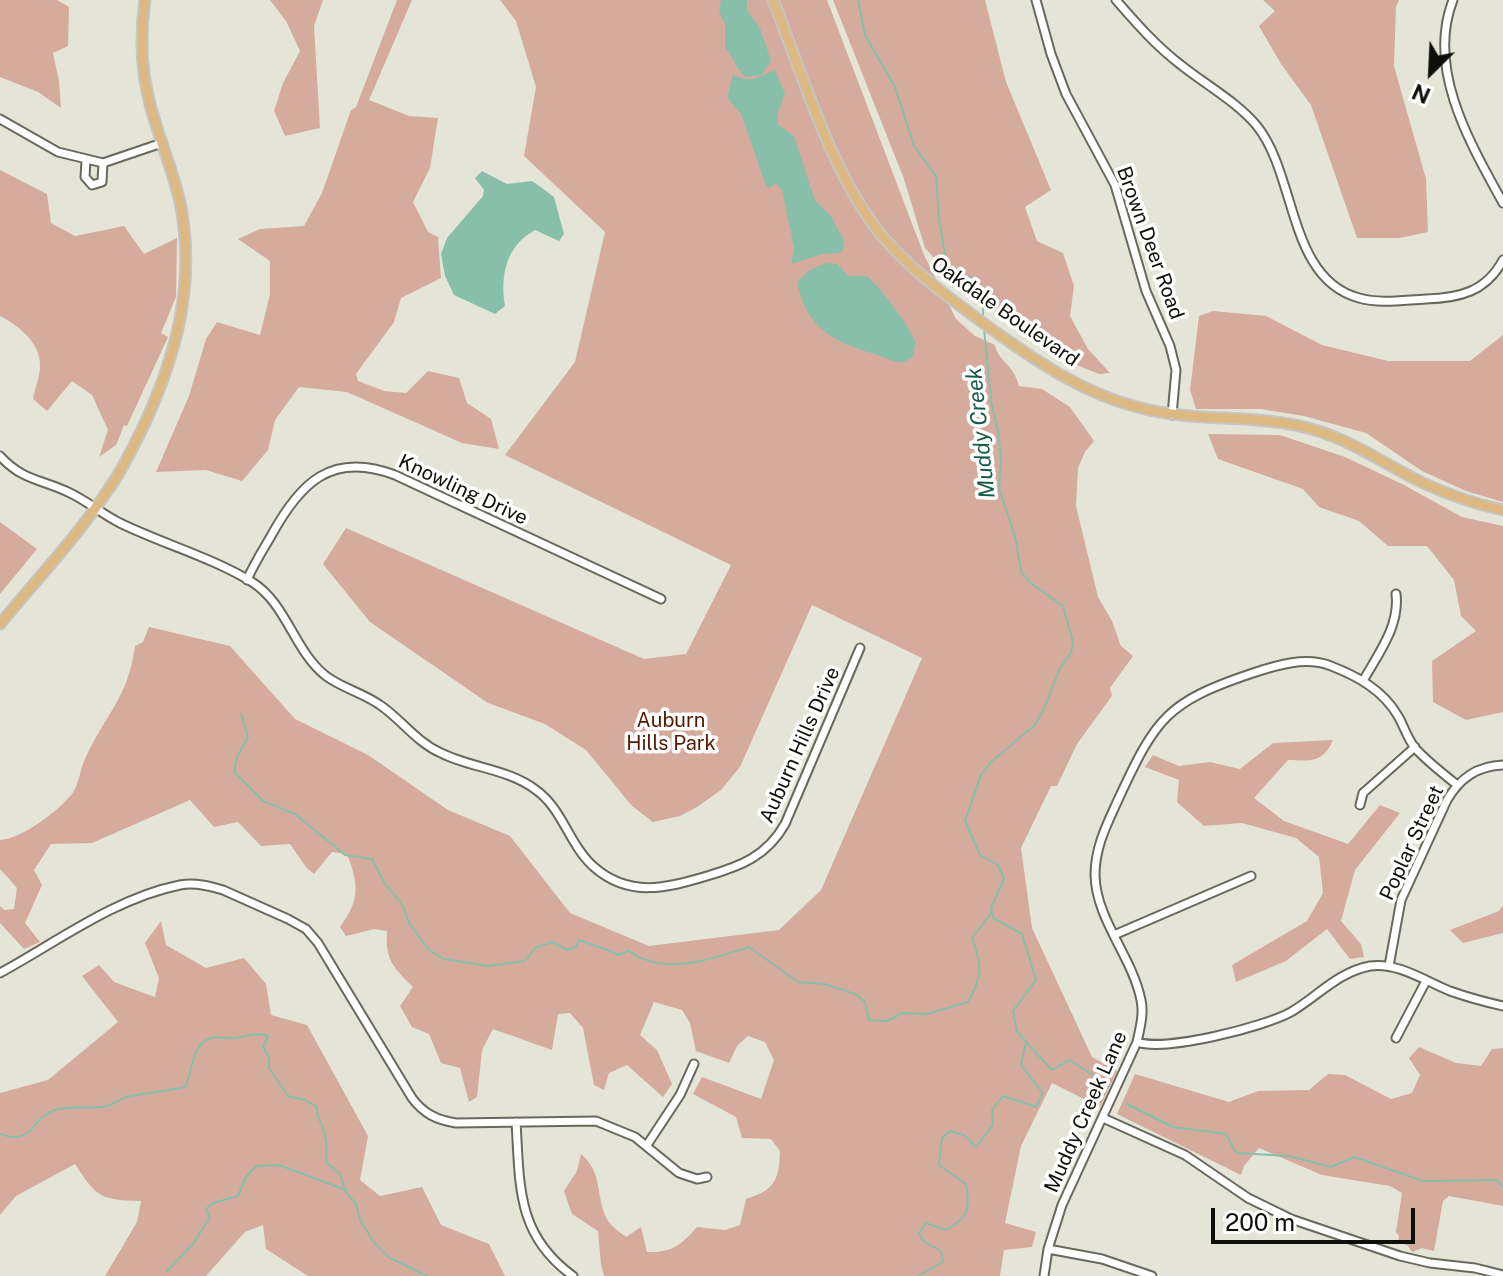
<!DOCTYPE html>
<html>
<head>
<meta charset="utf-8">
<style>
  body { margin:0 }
  #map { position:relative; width:1503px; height:1276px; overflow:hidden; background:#e5e5d7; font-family:"Public Sans",sans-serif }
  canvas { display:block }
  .north { position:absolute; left:1391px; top:32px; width:80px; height:80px; -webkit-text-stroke:6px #fff; paint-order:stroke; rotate:204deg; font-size:22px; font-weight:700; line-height:32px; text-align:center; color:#0f0f0a }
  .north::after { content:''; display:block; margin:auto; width:28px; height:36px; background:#0f0f0a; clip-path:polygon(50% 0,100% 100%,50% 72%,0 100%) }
  .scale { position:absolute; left:1211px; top:1208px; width:204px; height:36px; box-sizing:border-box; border:4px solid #0f0f0a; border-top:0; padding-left:10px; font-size:24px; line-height:28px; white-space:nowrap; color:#0f0f0a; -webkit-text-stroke:6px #fff; paint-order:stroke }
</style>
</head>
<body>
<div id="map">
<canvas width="1503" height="1276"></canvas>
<div class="north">N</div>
<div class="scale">200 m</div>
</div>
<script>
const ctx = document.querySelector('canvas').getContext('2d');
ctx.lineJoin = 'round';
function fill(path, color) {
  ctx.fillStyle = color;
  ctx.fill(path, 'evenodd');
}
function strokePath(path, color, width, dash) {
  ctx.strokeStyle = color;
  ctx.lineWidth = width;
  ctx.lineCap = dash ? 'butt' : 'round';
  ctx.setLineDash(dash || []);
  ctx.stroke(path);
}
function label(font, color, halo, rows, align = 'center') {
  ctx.font = font + ' "Public Sans",sans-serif';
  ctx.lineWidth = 7;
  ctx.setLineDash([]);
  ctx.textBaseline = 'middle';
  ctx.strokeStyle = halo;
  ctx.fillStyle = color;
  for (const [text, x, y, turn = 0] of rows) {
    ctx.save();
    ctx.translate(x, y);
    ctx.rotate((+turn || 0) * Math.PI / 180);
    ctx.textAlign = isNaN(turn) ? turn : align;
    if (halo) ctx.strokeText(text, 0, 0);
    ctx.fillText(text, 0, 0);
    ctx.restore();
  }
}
fill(new Path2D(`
  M0 0H57L69 7 68 46 53 53 59 81 61 108 38 92 0 77Z
  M270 0H323L314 26 320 128 285 136 274 111 283 83 300 51 286 21Z
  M397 0H412L369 100 409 116 438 118 430 168 413 202 428 232 438 237 441 278 401 298 394 322 356 374 358 381 384 391 406 393 428 371 459 378 467 403 491 419 499 449 462 443 347 392 299 387 275 420 268 450 242 481 206 470 156 472 189 396 206 339 217 322 260 335 270 294V261L238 239 260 229 304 226 322 193 351 110 356 107Z
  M500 0H827L924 255 956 319 975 336 995 345C999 363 1013 363 1019 386L1042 389 1070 407 1094 441 1085 452 1078 468 1076 506 1098 597 1112 621 1121 646 1133 656 1110 688 1112 696 1077 744 1057 786H1051L1021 848 1032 928 1092 1057 1117 1071 1100 1107 1052 1083 1021 1146 1005 1223 1036 1232 1032 1247 1004 1250 1000 1276H604L601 1264 598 1231 572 1214 564 1191 577 1171 581 1154C604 1174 595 1196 607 1219 610 1226 620 1232 626 1237L641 1227 647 1252C672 1253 681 1245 697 1227L725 1230 740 1225 746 1199C775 1190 779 1180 780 1151L771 1139 742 1138 736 1117 693 1094 702 1077 761 1099 774 1060 765 1042 748 1036 737 1046 729 1063 696 1051 690 1023 682 1010 654 1002 640 1035 657 1050 672 1084 663 1097 627 1065 609 1073 604 1090 594 1085 583 1028 570 1013 558 1014 552 1050 493 1029 482 1050 477 1097 469 1102 460 1068 441 1063 429 1034 412 1027 400 1006 413 987C393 967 385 960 387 931L374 929 346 936 340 927C360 900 359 885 347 854L332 852 314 874 306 867 290 844 261 846 238 822 214 827 190 800 92 843 51 844 34 870 42 885 25 923 40 942 24 949 0 923V906L4 910 14 909 17 888 0 869V840C22 839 58 811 72 794 79 785 80 769 85 759 105 714 128 699 135 646L143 642 149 627 230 646 295 719 368 755 448 810 510 836 570 913 649 946 779 930 821 890 922 658 812 605 740 767 721 790 697 807 680 816 653 822 632 806 586 750 545 724 488 703 370 622 323 564 346 528 644 659 686 654 731 565 505 455 575 362 605 232 524 156 536 87 516 21Z
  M833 0H985L1006 82 1051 190 1025 207 1037 241 1063 253 1074 286 1070 316 1088 349 1110 373 1099 374 1074 364 1033 334 967 294 925 248 904 179Z
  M1263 0H1399L1396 7 1394 66 1426 179 1428 232 1400 238H1357L1311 105 1281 64 1259 26 1275 11Z
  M0 170 47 194 51 223 75 236 124 226 144 254 177 238 176 297 161 333 168 337 127 426 124 425 116 445 99 457 108 430 92 395 72 381 47 411 33 399C35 388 40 376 40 366 41 343 18 325 0 316Z
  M1213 311 1266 316 1322 345 1388 361H1470L1503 335V502L1466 491 1422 471 1366 433 1304 416 1260 409H1196L1190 390 1199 316Z
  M1208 434 1280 435 1345 457 1402 484 1462 517 1503 526V712L1466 720 1433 702 1432 661 1476 631 1461 616 1454 580 1427 546H1388L1359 521 1319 507 1303 489 1218 459Z
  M0 522 37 549 0 594Z
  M1333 740C1323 763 1311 761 1288 760L1254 798 1284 821 1348 844 1380 805 1400 813 1355 870 1341 921 1361 944 1364 957 1350 959 1327 929 1286 961 1236 982 1232 965 1307 921 1323 893 1319 857 1296 838 1242 823 1204 826 1177 802 1179 780 1145 767 1153 755 1179 766 1210 762 1240 769 1273 743Z
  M1503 905V933L1463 943 1450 930 1499 911Z
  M161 921 166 945 206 968 244 958 266 984 271 1015 307 1025 368 1136 360 1180 380 1196 422 1187 441 1225 489 1244 505 1276H308L266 1249 263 1225 245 1232 206 1276H105L137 1222 141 1201C101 1200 97 1198 75 1164L16 1196 0 1215V1093L48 1080 118 1022 82 976 99 965 114 982 155 997 159 978 145 943Z
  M1419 1047 1456 1063 1481 1066 1492 1049 1503 1048V1206L1449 1196 1443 1201 1434 1251 1422 1248 1412 1252 1407 1245 1398 1243 1399 1236 1396 1232 1402 1193 1390 1186 1322 1175 1259 1148 1244 1166 1241 1175 1117 1114 1135 1074 1229 1102 1258 1091 1309 1090 1328 1074 1345 1075 1391 1099 1412 1093 1420 1075 1409 1058Z`), '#d5ab9d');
fill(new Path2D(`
  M721 0H747V10L760 28 771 61 762 75 746 77C736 70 734 57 725 48V24L719 11Z
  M775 70 785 94 778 112V125L794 136 815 201 831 216 843 239 844 248 840 253 822 254 791 264 794 248 782 190 776 183 769 188 766 186 741 114 727 98 733 75C755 84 755 77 775 70Z
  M482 171 507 184 532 181 542 188 554 197 564 234 559 241 535 230C506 246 500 275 505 306L495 314 454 295 445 276 441 254 447 238 483 196 484 190 475 178Z
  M827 263 837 264 849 276H867C887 295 903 318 916 342L912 358 904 362H896C849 343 810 343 797 282L809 270Z`), '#88bfab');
strokePath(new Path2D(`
  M858 0 865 35 895 87 914 146 936 176 939 219 947 267 952 276 959 280 971 277C985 287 983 302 983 318
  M984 328 991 401 998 431 1001 461 999 488 1016 540 1021 572 1032 584 1063 606 1073 642 1071 653 1060 668 1043 711 1035 725 991 762 981 775 965 821 980 855 998 865 1004 879 991 908 993 918 1022 934 1036 980 1013 1011 1017 1032 1052 1070 1070 1060 1109 1086
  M241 714 248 737 237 757 234 772 263 801 295 814 345 855 372 859 384 882 403 906 409 923 429 950 444 959 488 966 525 961 535 948 552 942 567 950 576 947 579 940C592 945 605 948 618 955L629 951C665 977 711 959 749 947L798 982 825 984 855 994 865 1002 869 1020 887 1021 902 1013 927 1014 968 1002C983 976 982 965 972 938L992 912
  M1127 1104 1173 1127 1226 1134 1236 1153 1289 1156 1331 1167 1354 1157 1423 1181 1497 1180 1503 1187
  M0 1134C33 1146 30 1120 52 1111 70 1104 89 1110 107 1106 115 1104 122 1097 130 1096 149 1093 166 1091 185 1087 193 1071 191 1044 211 1038 219 1036 228 1039 236 1038 248 1036 256 1032 268 1036L263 1047 269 1057V1068L288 1096 305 1100 317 1107C316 1116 319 1118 322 1126 327 1137 327 1150 326 1162L340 1174 346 1192 356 1204 360 1220 373 1241 388 1257 427 1276
  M167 1271 193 1244 210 1217 206 1209 213 1203 238 1196 246 1177 256 1166 279 1165 346 1190
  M918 1276 943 1262 941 1251 923 1241 919 1233 926 1223 946 1230C969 1217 970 1210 966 1184L939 1165 942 1138 950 1131 964 1135 976 1147 993 1125 992 1110 1003 1096 1036 1107 1043 1093 1021 1065 1026 1043`), '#88bfab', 2);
const minor = new Path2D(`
  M1036 0 1051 54 1066 94 1115 185 1146 291 1170 346 1176 370 1172 415
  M1116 0C1136 23 1156 46 1181 65 1206 85 1237 102 1257 126 1297 176 1288 279 1359 298 1380 304 1404 300 1426 299 1459 298 1486 292 1503 260
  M1453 0C1426 69 1470 143 1503 203
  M0 119 58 152 103 163 162 143
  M86 160 85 177 92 185 102 182 103 163
  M0 456C23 481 41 479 68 492 86 500 102 514 120 523 163 544 211 557 252 582 287 604 294 651 326 676 342 688 363 693 380 705 401 719 416 742 441 753 471 768 509 769 536 790 563 809 569 845 594 867 629 898 667 888 707 876 741 866 767 856 785 824L860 648
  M247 580C254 564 263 550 271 536 300 483 331 451 395 475L661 599
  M1363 681C1378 654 1400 626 1396 594
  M1360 805 1363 793 1415 747
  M1114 935 1251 876
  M1389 966 1401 900 1447 800C1460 778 1477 766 1503 765
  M0 973C57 942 115 898 180 885 195 882 210 886 223 890L288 919 306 929 318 943 412 1098C424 1114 437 1120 456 1123L596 1121 635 1137 679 1173 697 1179 707 1177
  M1396 1038 1426 981
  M1137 1042C1165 1052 1264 1027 1291 1012 1318 996 1338 972 1370 966 1398 962 1425 981 1450 991 1467 997 1485 1002 1503 1006
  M1103 1118 1185 1155 1248 1198 1291 1219 1400 1256 1430 1263 1475 1268 1503 1275
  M516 1122C520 1185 516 1235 573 1276
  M647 1145 680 1095 694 1064
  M1048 1249 1102 1259 1152 1276
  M1044 1276 1048 1249 1062 1205 1137 1042C1140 1028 1144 1014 1141 1000 1132 956 1096 920 1095 875 1095 847 1107 824 1118 800 1156 718 1166 702 1253 673 1277 665 1306 656 1331 666 1357 676 1383 690 1398 716 1404 726 1407 738 1415 748 1427 761 1442 773 1456 784`);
const major = new Path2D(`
  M773 0C803 75 829 167 878 231 911 272 955 302 997 333 1042 365 1087 395 1141 408 1198 423 1258 413 1315 430 1355 442 1386 465 1423 483 1449 495 1475 504 1503 510
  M0 624C37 579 78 536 110 487 124 467 134 445 145 423 177 353 195 284 181 207 174 173 160 141 151 108 141 73 140 36 145 0`);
strokePath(minor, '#68685c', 11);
strokePath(major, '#c5c5c4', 13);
strokePath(minor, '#fff', 7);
strokePath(major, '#dcb882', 9);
label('20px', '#0f0f0a', '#fff', [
  ["Brown Deer Road",1150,243,70],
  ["Oakdale Boulevard",1005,312,35],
  ["Knowling Drive",463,490,25],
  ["Auburn Hills Drive",800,745,-66],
  ["Poplar Street",1412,843,-65],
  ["Muddy Creek Lane",1086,1112,-66]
]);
label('20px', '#541800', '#fff', [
  ["Auburn",671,721],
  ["Hills Park",671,744]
]);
label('italic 22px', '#145b48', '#fff', [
  ["Muddy Creek",981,433,-96]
]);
</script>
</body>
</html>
